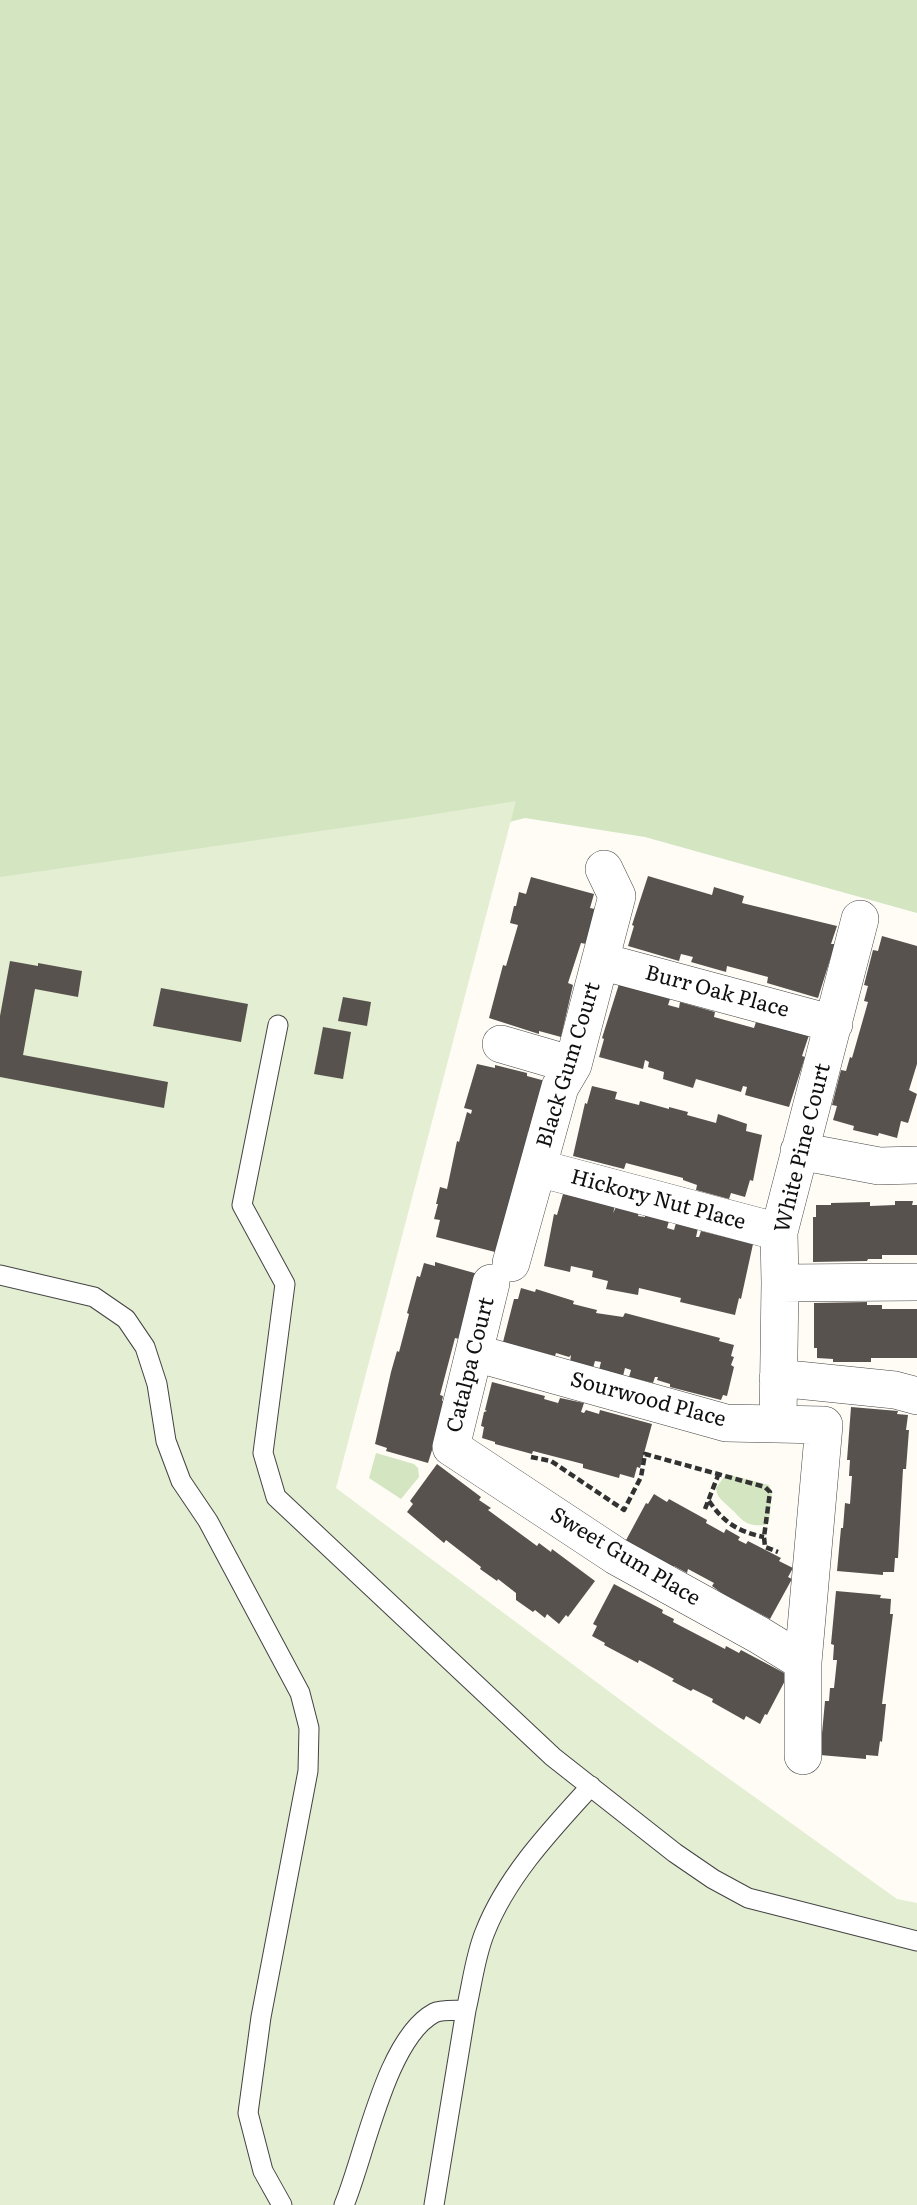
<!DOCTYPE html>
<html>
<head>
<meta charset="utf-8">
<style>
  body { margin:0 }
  canvas { display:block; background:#fefcf5 }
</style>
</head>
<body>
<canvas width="917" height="2205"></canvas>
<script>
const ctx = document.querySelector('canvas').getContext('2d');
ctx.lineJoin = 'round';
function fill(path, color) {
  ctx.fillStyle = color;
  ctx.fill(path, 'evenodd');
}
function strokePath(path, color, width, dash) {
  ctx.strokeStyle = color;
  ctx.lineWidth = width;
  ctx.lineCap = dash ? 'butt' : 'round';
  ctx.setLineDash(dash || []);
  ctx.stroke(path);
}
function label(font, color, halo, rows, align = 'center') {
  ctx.font = font + ' Literata,serif';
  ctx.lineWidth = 7;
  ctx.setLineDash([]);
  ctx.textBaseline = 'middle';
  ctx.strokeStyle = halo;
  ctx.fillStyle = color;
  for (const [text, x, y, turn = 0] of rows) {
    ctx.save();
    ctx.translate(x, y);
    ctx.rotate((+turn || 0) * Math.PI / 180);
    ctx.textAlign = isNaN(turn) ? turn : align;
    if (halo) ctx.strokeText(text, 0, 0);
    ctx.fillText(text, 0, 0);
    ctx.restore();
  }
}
fill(new Path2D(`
  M0 0H917V913L645 837 525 818 411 847 0 897Z
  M376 1453 414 1464 418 1468 419 1477 401 1499 369 1478Z
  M726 1474 769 1485 772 1491 769 1522 766 1525C743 1527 743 1519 728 1506 722 1500 717 1498 716 1488Z`), '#d3e5c1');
fill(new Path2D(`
  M516 801 336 1488 654 1725 897 1899 917 1903V2205H0V877L410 818Z`), '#e3eed2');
fill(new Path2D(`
  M648 876 712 895 714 887 744 896 742 903 837 926 831 944H835L818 998 767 983 768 977 727 966 726 972 691 962 693 957 681 954 679 961 628 946 634 926 632 925Z
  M531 877 594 894 590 908 595 909 586 944 581 943 568 983 573 985 561 1037 539 1031V1034L489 1018 503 965 506 966 518 925 510 923 514 906H516L519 892 526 894Z
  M882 936 917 946V1064L909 1090 917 1094 908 1123 901 1121 897 1138 879 1133 878 1136 853 1130 854 1126 833 1120 837 1106 832 1105 841 1070 846 1071 850 1057 852 1058 868 1002 864 1001 868 986 864 985 873 950 878 951Z
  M10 961 38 966V963L82 971 78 997 35 989 23 1055 168 1082 164 1108 0 1077V1016Z
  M619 984 670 999 668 1005 679 1008 680 1002 715 1012 714 1017 754 1028 756 1022 809 1035 802 1056 805 1057 789 1107 745 1095 747 1087 743 1086 741 1092 696 1079 693 1088 663 1079 664 1072 648 1067 649 1062 645 1060 643 1069 599 1057 604 1039 602 1038Z
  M161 988 248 1004 241 1042 153 1026Z
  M343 997 371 1002 367 1026 338 1021Z
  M323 1027 351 1032 343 1079 314 1074Z
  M477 1064 495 1068V1065L527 1073V1076L549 1082 534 1134 528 1132 499 1253 436 1237 440 1220 434 1219 438 1204H436L440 1187 447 1189 457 1141 459 1142 467 1112 471 1114 472 1110 464 1108Z
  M592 1086 617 1092 615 1099 639 1105 640 1101 669 1109V1107L688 1112 687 1115 716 1123 718 1114 747 1124 746 1131 762 1135 753 1181 750 1180 745 1197 731 1193 729 1199 696 1190 697 1185 683 1180V1178L626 1163 624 1169 573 1156 585 1103 587 1104Z
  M563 1194 615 1206 613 1213 616 1207 639 1212 638 1216 645 1217V1215L669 1221 667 1228 674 1230 676 1223 698 1228 696 1237H699L701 1231 753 1244 741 1299 739 1298 735 1315 680 1302 681 1298 639 1288 638 1295 606 1289 608 1281 592 1277 593 1271 571 1266 570 1272 544 1266 554 1214 557 1215Z
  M895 1201H913L912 1205H917V1255H882V1259H868L867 1261 813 1262V1217H816V1205H831V1203L870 1202V1206L895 1205Z
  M435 1262 478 1274 459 1339 455 1338 440 1395 443 1396 442 1401 447 1402 428 1463 386 1451 387 1448 375 1444 391 1372 397 1351 399 1352 409 1314 407 1313 417 1276 420 1277 424 1263 435 1266Z
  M521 1288 535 1292 536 1289 574 1301 573 1304 597 1310 596 1313 623 1317 625 1313 720 1338 719 1341 734 1345 731 1356 734 1357 731 1365 734 1367 727 1396 723 1395 721 1400 670 1387V1384L657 1380 658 1377H655L653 1383 629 1377 631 1370 625 1368 623 1376 599 1370 601 1362 595 1361 593 1368 570 1362 571 1355 569 1357 556 1353 555 1356 503 1342 514 1299H518Z
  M867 1302V1305H882V1309H917V1358H871V1362H833V1359L817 1358V1348H814V1303Z
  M492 1382 545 1396 544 1399 558 1403 557 1406 560 1398 584 1403 581 1412 584 1413 586 1410 599 1414 600 1410 652 1424 640 1468 637 1467 634 1478 620 1474 619 1478 583 1468V1464L533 1451 532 1454 495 1444V1442L482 1438 484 1427 481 1426 484 1412 487 1411 485 1410Z
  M851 1407 898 1411 897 1414 908 1415 906 1430H909L906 1469H903L898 1558H895L894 1572H883V1575L837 1571 841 1528H843L845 1503 850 1504 852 1476H849L850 1460H847Z
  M437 1464 481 1497 479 1500 491 1508 488 1510 537 1546 539 1543 551 1552 552 1549 595 1581 568 1617 566 1615 559 1624 547 1614 545 1618 535 1610 533 1612 516 1600V1593L498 1579 497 1581 480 1569 481 1567 446 1540 444 1543 407 1512 413 1504 410 1501Z
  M654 1494 667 1502 669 1499 707 1520 706 1523 724 1533 726 1529 740 1537 738 1540 746 1544 748 1541 781 1558 779 1561 793 1568 788 1577 792 1579 770 1619 723 1594 712 1586 714 1583 688 1569 687 1573 674 1566 672 1568 625 1542 646 1503 648 1504Z
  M614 1584 663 1610 662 1613 674 1619 673 1622 725 1649 726 1646 739 1653 741 1650 788 1675 767 1715 765 1714 760 1724 746 1716 744 1720 712 1702 713 1699 693 1689 691 1691 672 1681 674 1679 639 1660 638 1663 604 1645 605 1643 592 1636 597 1626 593 1624Z
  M836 1591 881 1595 880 1598 891 1599 890 1614H893L882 1704H886L882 1742 880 1741 878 1756 866 1755V1759L820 1755 825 1701H829L830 1688H834L837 1660H833L834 1645 831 1644Z`), '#58524e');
const lane = new Path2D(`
  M278 1025 242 1205 285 1284 263 1453 276 1497 553 1757 675 1853 713 1879 748 1898 917 1941
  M0 1275 94 1297 126 1319 145 1347 157 1384 166 1441 181 1481 208 1521 300 1693 309 1728 308 1771 261 2017 248 2113 263 2171 282 2205
  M344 2205C365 2155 386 2039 434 2013 442 2009 457 2011 466 2010 472 1985 475 1956 485 1932 507 1876 551 1830 591 1786
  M434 2205 466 2010`);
const street = new Path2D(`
  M600 961 834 1024
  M501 1044 573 1065
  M799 1151 879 1166 917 1165
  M538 1168 779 1232
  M511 1263 560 1087 573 1065 617 896 604 869
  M491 1283 451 1447 616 1556 759 1635 803 1662
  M780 1283 917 1282
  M475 1353 726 1423 824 1425 803 1662V1756
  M778 1378 895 1390 917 1396
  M778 1422 780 1283 779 1232 860 919`);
strokePath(lane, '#434343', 21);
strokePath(street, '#434343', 38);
strokePath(new Path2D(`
  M531 1457 551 1461 624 1510 641 1477 645 1454 765 1487 770 1492 764 1537 765 1547 778 1552
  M709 1501C724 1523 739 1532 764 1537
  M705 1509 719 1473`), '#323232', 4.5, [7, 3.5]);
strokePath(lane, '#fff', 19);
strokePath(street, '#fff', 37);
label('21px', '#101010', '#fff', [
  ["Burr Oak Place",717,992,15],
  ["Black Gum Court",569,1065,-73],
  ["White Pine Court",803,1148,-76],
  ["Hickory Nut Place",658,1200,15],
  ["Catalpa Court",471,1365,-76],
  ["Sourwood Place",648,1400,15],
  ["Sweet Gum Place",625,1557,31]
]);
</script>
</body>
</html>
